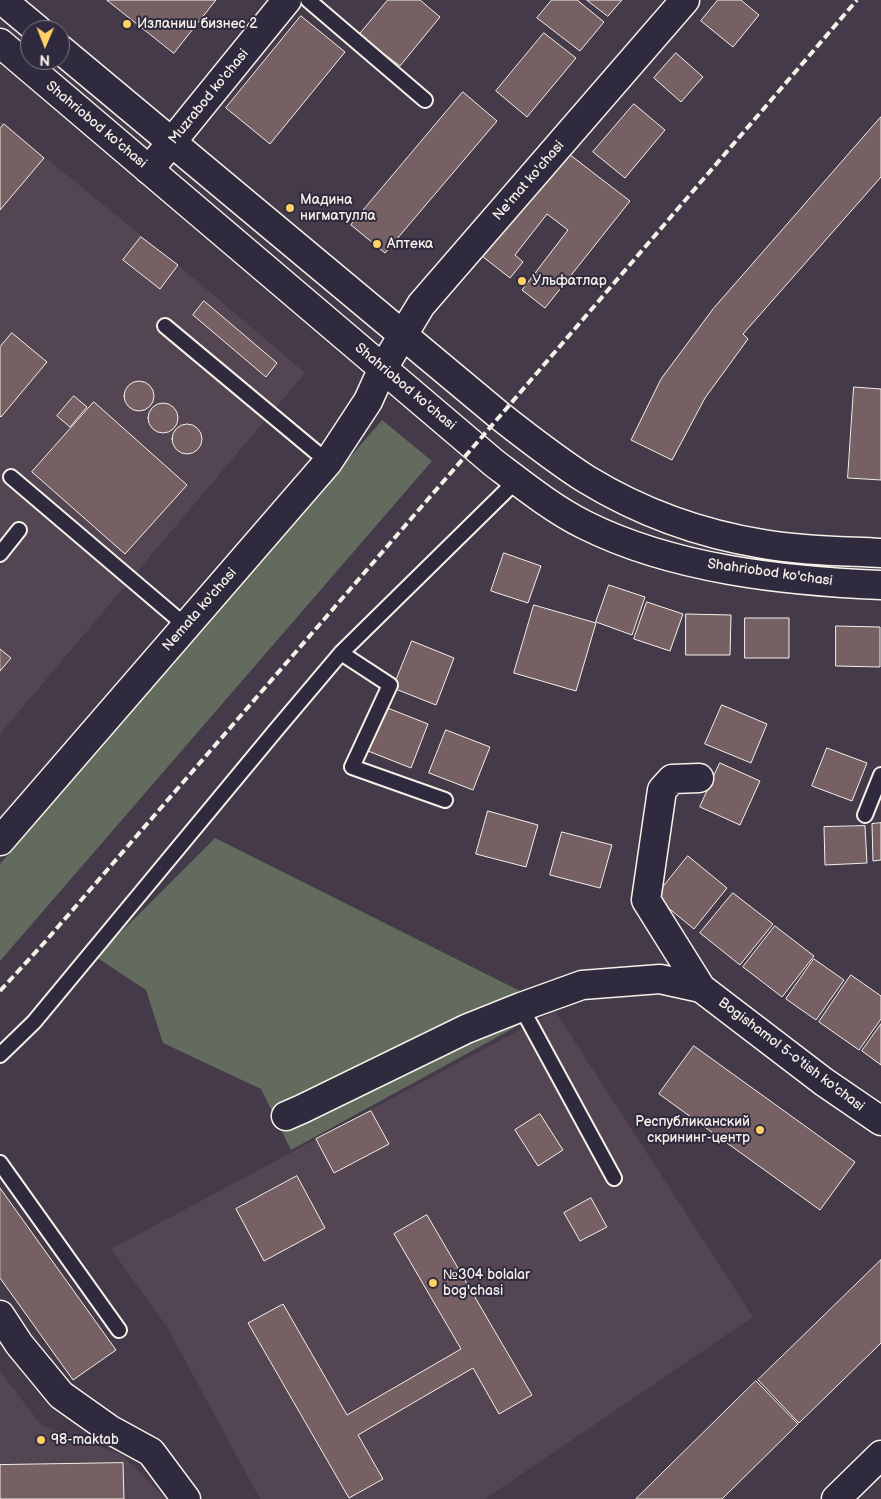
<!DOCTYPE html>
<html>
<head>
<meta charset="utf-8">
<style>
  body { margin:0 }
  #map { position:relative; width:881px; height:1499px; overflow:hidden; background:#443a49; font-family:"Balsamiq Sans",sans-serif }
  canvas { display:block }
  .north { position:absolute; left:20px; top:20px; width:50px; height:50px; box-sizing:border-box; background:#2f2a3d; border:1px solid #7e7a81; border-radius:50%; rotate:181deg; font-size:14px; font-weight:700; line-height:20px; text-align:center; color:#f4f1e8 }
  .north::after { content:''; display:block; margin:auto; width:18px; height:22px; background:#ffd166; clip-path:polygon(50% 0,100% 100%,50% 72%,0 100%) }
</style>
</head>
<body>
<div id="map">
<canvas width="881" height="1499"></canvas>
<div class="north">N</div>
</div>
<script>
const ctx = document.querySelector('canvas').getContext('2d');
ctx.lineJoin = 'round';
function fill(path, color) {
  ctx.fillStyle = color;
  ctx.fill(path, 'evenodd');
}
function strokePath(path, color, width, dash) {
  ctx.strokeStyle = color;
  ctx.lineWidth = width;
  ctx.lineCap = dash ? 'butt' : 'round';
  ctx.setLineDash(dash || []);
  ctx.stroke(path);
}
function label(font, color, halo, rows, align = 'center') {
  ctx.font = font + ' "Balsamiq Sans",sans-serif';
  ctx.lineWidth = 4;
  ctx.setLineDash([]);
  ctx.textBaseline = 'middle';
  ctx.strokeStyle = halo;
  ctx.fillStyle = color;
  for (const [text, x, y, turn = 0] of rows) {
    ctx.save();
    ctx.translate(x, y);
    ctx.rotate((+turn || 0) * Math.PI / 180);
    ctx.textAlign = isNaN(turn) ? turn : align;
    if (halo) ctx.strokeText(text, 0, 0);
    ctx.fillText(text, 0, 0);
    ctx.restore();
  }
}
fill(new Path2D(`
  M0 121 178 265 305 373 0 734Z
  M555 1011 753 1317 485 1499H260L167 1327 111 1249Z
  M0 1371 41 1425 122 1455 166 1499H0Z`), '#534551');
fill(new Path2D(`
  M382 420 432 461 0 961V864Z
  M215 838 552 1007 291 1150 261 1089 163 1043 146 990 96 957Z`), '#636a5e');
const building = new Path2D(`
  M107 0H216L174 53Z
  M388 0H420L440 17 400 66 359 35Z
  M552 0H577L604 22 580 51 537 18Z
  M587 0H622L608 16Z
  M718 0H741L759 15 733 47 701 21Z
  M301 16 345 52 270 144 226 108Z
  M544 33 576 58 527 117 496 91Z
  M676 53 703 77 681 102 654 78Z
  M463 92 497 121 385 253 351 225Z
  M634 104 665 130 625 178 593 152Z
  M881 117V177L743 334 748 339 705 398 672 460 631 440 661 379 713 309Z
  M4 124 44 158 0 210V129Z
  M565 151 630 201 545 308 522 290 568 230 547 214 515 255 523 262 510 278 482 256Z
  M141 237 178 265 160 289 123 260Z
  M204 301 277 363 266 377 193 315Z
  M12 333 47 362 1 417 0 416V347Z
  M124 396a15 15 0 1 1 30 0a15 15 0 1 1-30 0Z
  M854 387 881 389V480L848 478Z
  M74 396 87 407 70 427 57 416Z
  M94 402 187 485 125 554 32 472Z
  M148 418a15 15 0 1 1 30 0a15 15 0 1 1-30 0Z
  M172 439a15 15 0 1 1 30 0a15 15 0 1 1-30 0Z
  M504 553 541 566 528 603 491 591Z
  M609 585 645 597 632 635 596 622Z
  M647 602 683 614 670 651 634 639Z
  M534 605 596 623 576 691 514 673Z
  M686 614 731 615 730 655H686Z
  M745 618H789V658H745Z
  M836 626 880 627V667L836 666Z
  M412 641 454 658 436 705 393 688Z
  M0 649 11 658 0 671Z
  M722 705 767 724 751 763 705 744Z
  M385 707 428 724 411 768 368 751Z
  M446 730 490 747 473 790 429 773Z
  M827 748 867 763 852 801 812 786Z
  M720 763 760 781 740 825 700 807Z
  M488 811 538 825 526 867 476 854Z
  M881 823V860L873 861 872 824Z
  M865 826 867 863 825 865 824 827Z
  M562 832 612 845 600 888 550 875Z
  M688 856 727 888 694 929 655 897Z
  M733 893 773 924 740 965 700 933Z
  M775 926 814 956 782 997 743 967Z
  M814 959 844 980 816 1020 786 999Z
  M851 975 881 996V1019L859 1050 819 1022Z
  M881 1024V1065L862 1051Z
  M694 1046 855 1162 820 1210 659 1094Z
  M371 1111 389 1144 334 1173 316 1139Z
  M540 1114 563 1150 538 1166 515 1130Z
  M297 1176 325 1228 264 1261 236 1209Z
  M0 1188 116 1350 73 1380 0 1278Z
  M591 1198 607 1227 580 1241 564 1213Z
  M427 1215 532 1395 499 1414 473 1368 358 1435 383 1479 349 1498 248 1323 283 1304 347 1415 461 1349 394 1234Z
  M881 1260V1343L799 1423 758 1380Z
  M756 1381 798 1424 722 1499H636Z
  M123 1463 124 1499H0V1465Z`);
fill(building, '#766064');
strokePath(building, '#f4f1e8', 1);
const lane = new Path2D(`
  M308 0 425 100
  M165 326 328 462
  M11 477 186 626
  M0 554 19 530
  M445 800 352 767 390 685 341 653 517 480
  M865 815 881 775
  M521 1007 614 1178
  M0 1055 34 1022 276 730 341 653
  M0 1163 119 1330`);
const street = new Path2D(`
  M149 170 287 0
  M699 778 672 779 662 790 646 900 701 988 824 1082 881 1121
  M0 841 328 462 368 401 383 368 421 305 685 0
  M286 1116 302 1109 466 1029 521 1007 582 985 660 979 701 988
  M0 1315 19 1344 61 1395 109 1429 151 1452 186 1499`);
const secondary = new Path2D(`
  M2 0 38 30
  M0 43 494 463C523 485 553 509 585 525 673 569 784 581 881 585
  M60 49 500 416C528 438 556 460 586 479 640 512 701 534 763 544 802 551 842 551 881 553
  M836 1499 881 1455`);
strokePath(lane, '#f4f1e8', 18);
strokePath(street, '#f4f1e8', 31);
strokePath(secondary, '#f4f1e8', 31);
strokePath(lane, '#2f2a3d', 14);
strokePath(street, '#2f2a3d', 28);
strokePath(secondary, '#2f2a3d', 28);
strokePath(new Path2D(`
  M0 991 44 943 500 416 857 0`), '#f4f1e8', 4, [8, 4]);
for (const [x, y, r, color] of [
  [127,24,5,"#ffd166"],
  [290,208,5,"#ffd166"],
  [377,244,5,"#ffd166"],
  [522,281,5,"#ffd166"],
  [760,1130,5,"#ffd166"],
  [433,1283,5,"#ffd166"],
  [41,1440,5,"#ffd166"]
]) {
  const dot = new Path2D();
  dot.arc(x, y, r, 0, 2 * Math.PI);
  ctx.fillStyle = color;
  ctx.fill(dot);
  strokePath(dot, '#2f2a3d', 2);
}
label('14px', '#f4f1e8', '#2f2a3d', [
  ["Изланиш бизнес 2",137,24],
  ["Мадина",300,200],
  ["нигматулла",300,216],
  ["Аптека",387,244],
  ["Ульфатлар",532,281],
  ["Республиканский",750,1122,"right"],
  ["скрининг-центр",750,1138,"right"],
  ["№304 bolalar",443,1275],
  ["bog'chasi",443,1291],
  ["98-maktab",51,1440]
], 'left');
label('14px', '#f4f1e8', '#2f2a3d', [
  ["Muzrabod ko'chasi",209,97,-51],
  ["Shahriobod ko'chasi",96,125,40],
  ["Ne'mat ko'chasi",529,181,-49],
  ["Shahriobod ko'chasi",405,387,40],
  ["Shahriobod ko'chasi",770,573,8],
  ["Nemata ko'chasi",200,610,-49],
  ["Bogishamol 5-o'tish ko'chasi",791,1055,37]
]);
</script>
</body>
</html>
